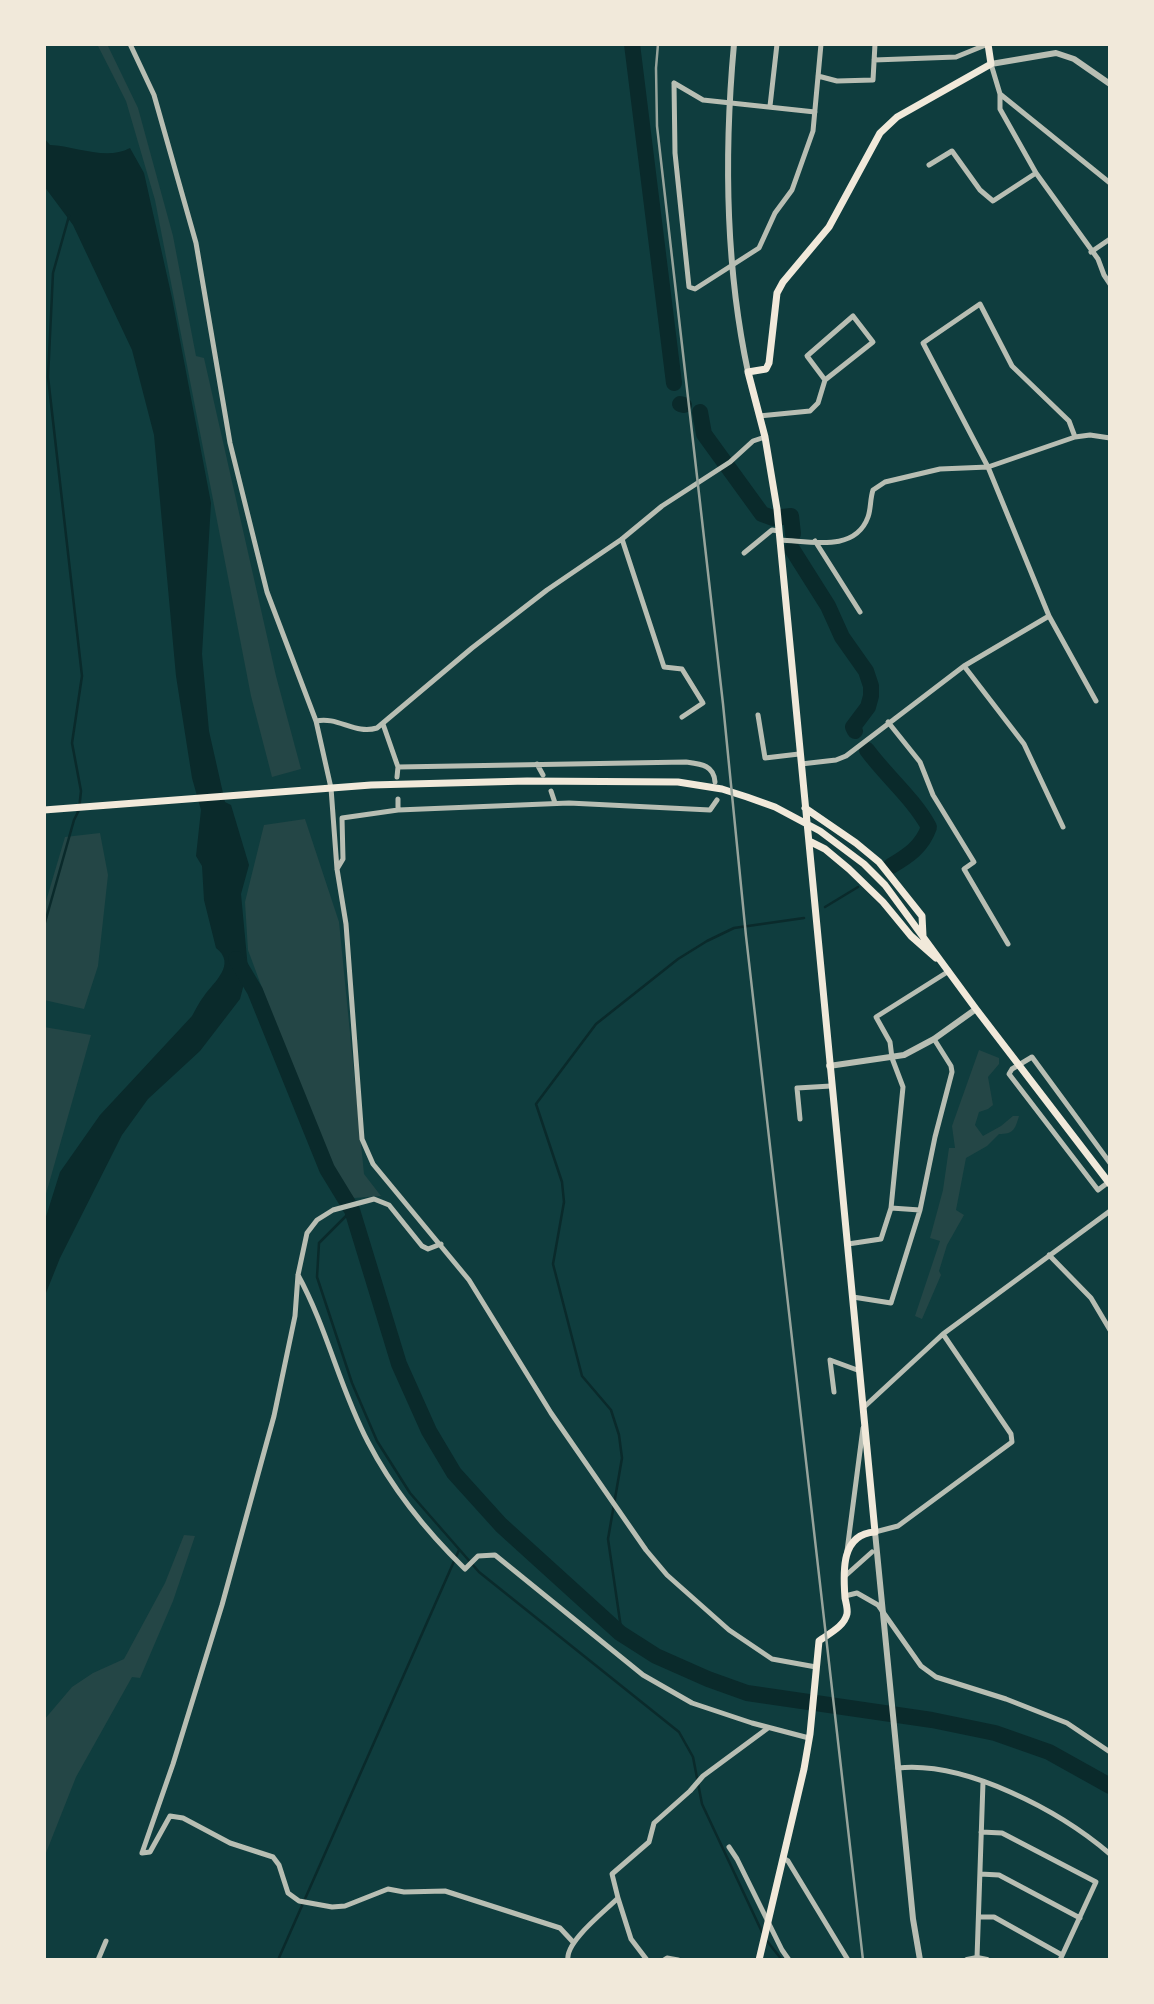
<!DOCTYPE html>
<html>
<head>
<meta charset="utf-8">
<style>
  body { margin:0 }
  #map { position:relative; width:1154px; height:2004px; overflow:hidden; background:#0f3d3e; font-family:Manrope,sans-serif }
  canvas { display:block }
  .frame { position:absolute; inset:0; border:46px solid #f1e9da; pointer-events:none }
</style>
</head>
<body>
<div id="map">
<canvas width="1154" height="2004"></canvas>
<div class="frame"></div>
</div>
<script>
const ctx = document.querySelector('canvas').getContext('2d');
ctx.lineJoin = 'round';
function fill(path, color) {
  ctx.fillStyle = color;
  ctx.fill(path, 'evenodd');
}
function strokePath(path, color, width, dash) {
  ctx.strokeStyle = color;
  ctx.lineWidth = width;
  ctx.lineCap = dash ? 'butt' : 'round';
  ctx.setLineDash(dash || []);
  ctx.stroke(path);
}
fill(new Path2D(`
  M97 44H107L138 108 173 236 196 356 204 358 276 676 301 769 272 777 251 696 155 200 126 101Z
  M305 819 339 922 364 1174 381 1196 354 1198 337 1179 295 1077 248 950 245 902 264 825Z
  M100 833 108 875 98 966 84 1009 44 1000V908L65 837Z
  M44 1027 91 1035 44 1201Z
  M979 1050 999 1058V1064L988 1077 993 1105 988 1109 979 1112 975 1125 983 1136 1001 1126 1013 1116H1019C1015 1130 1013 1134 999 1134L987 1146 966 1158 956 1210 964 1215 947 1245 939 1271 941 1275 922 1319 915 1316 940 1241 930 1238 943 1190 949 1148H955L952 1126Z
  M184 1535 195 1536 173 1601 140 1678 132 1677 76 1777 44 1858V1720L72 1687 93 1673 124 1659 165 1583Z`), '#244646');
fill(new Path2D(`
  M44 138 50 145C76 146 106 161 130 148L144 173 172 298 211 503 202 654 209 731 225 802 231 805 249 865 241 894 248 969 240 999 200 1051 148 1099 122 1135 60 1258 44 1298V1223L60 1172 100 1115 192 1016C196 1009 199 1002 204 996 214 982 237 964 216 948L204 900 202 866 196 856 201 810 192 778 176 676 154 435 132 350 73 225 44 186Z`), '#0a2a2b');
strokePath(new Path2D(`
  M825 907 858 887
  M44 926 74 820 79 810 81 791 72 743 82 676 48 377 53 273 69 216
  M352 1210 319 1243 317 1277 352 1383 377 1441 410 1493 479 1572 679 1732 693 1757 702 1804 762 1932
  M620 1633 621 1628 608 1539 622 1458 619 1435 611 1410 582 1376 553 1264 564 1202 562 1182 536 1104 596 1024 678 959 707 941 734 928 804 918
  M767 1941 782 1960
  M278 1960 459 1550`), '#0a2a2b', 2.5);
strokePath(new Path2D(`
  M632 44 674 383
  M680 404 684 405
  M700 412 704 434 762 514 773 518 791 516 793 534
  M792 549 828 606 842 637 866 671 871 686V696L868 707 853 727 855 731
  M867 750C887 777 913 798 929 827 922 847 908 856 891 866
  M236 959 255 991 327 1169 352 1210 399 1364 429 1431 454 1473 501 1525 620 1633 656 1656 708 1679 747 1693 932 1720 995 1733 1049 1752 1110 1786`), '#0a2a2b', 16);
strokePath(new Path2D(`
  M130 44 154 95 196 243 230 443 267 592 316 721 331 788 337 869 346 924 362 1139 373 1164 469 1280 551 1413 646 1550 667 1575 729 1630 772 1659 816 1667
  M874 60 956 57 988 44
  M991 64 1000 94V109L1036 173 1098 259 1104 275 1110 284
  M818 76 837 81 873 80 875 44
  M674 83 675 153 689 287 695 289 759 248 775 213 792 190 813 131 821 44
  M674 83 703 100 815 112
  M1000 94 1110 183
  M770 106 777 44
  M929 165 952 151 980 190 993 201 1036 173
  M1091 252 1110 239
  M759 416 810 411 818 403 825 380 807 356 853 316 873 342 825 380
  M1075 437 1069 421 1012 366 980 304 923 343 988 467 1049 616 1096 701
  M622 539 664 667 682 669 703 703 682 717
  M780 540C810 541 855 553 868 517 871 509 870 499 873 490L885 482 940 469 988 467 1075 437 1090 435 1110 438
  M815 541 860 612
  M744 553 772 530 779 531
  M964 666 1024 744 1063 827
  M758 715 765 758 799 754
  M316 721C338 716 355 735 377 728L472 648 547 590 622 539 662 506 730 462 753 441 765 437
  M888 722 920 762 933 795 974 862 964 869 1008 944
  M383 724 398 767 397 777
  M537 764 543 775
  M801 764 836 760 846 756 964 666 1049 616
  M398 767 686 762C701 764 714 765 715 782
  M551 791 555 803
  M398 799V810
  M337 869 343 859 342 818 398 810 569 803 710 810 717 800
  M800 1119 797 1088 831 1086
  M1110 1163 1032 1057 1012 1069 1009 1074 1098 1190 1110 1181
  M891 1208 903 1087 892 1058 890 1042 876 1017 949 971
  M848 1244 881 1239 891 1208 920 1210 935 1137 952 1072 951 1066 934 1039
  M1049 1255 1091 1298 1110 1330
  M298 1275C327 1328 340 1389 368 1442 393 1490 427 1532 465 1569L478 1556 495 1555 643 1675 692 1703 752 1723 809 1738
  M853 1297 891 1303 920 1210
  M834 1392 830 1360 860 1371
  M863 1408 943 1334 1110 1211
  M875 1532 898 1526 1012 1442 1011 1434 943 1334
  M847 1551 863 1428
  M844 1577 872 1552
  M845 1596 857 1593 878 1605 921 1666 936 1677 1006 1699 1067 1723 1110 1752
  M898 1768C966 1761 1060 1811 1110 1854
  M981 1832 1002 1833 1096 1882 1060 1960
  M729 1847 737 1859 782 1950 789 1960
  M142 1853 173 1764 222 1605 274 1416 295 1316 298 1275 307 1233 317 1220 333 1210 374 1199 389 1205 422 1246 428 1249 441 1244
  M142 1853 150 1852 170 1816 183 1818 230 1843 273 1857 279 1865 288 1893 299 1901 332 1907 345 1906 388 1889 404 1892 445 1891 560 1928 573 1942
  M783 1858 788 1861 848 1960
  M980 1874 999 1875 1080 1918
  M618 1898 631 1939 647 1960
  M979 1917H994L1062 1955
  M977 1958 983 1782
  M98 1960 106 1941
  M568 1960C565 1942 604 1912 618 1898L612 1874 649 1842 654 1823 690 1791 703 1776 768 1728
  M664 1960 667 1958 678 1960`), '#b8beb3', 5);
strokePath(new Path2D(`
  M734 44C724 153 725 264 748 372
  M991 64 1056 53 1074 59 1110 84
  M829 1066 904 1055 934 1039 976 1009
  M875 1532 913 1919 920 1960
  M967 1960 977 1958 987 1960`), '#b8beb3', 6);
strokePath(new Path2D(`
  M805 808 856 843 879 862 922 916 923 936
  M44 810 371 785 527 781 678 782 722 789 747 797 775 807 820 831 864 864 885 885 976 1009 1110 1184
  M809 841 825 849 849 869 883 902 911 936 936 958
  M759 1960 804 1769 810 1734 819 1641C828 1634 844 1627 847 1614 848 1610 846 1603 845 1598 843 1571 841 1534 875 1532L777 509 765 437 748 372 766 369 769 363 777 293 783 282 829 227 880 133 897 117 991 64 988 44`), '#f1e9da', 7);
strokePath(new Path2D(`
  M658 44 656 68 657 126 723 704 746 936 863 1960`), '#97a49c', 2.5);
</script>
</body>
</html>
